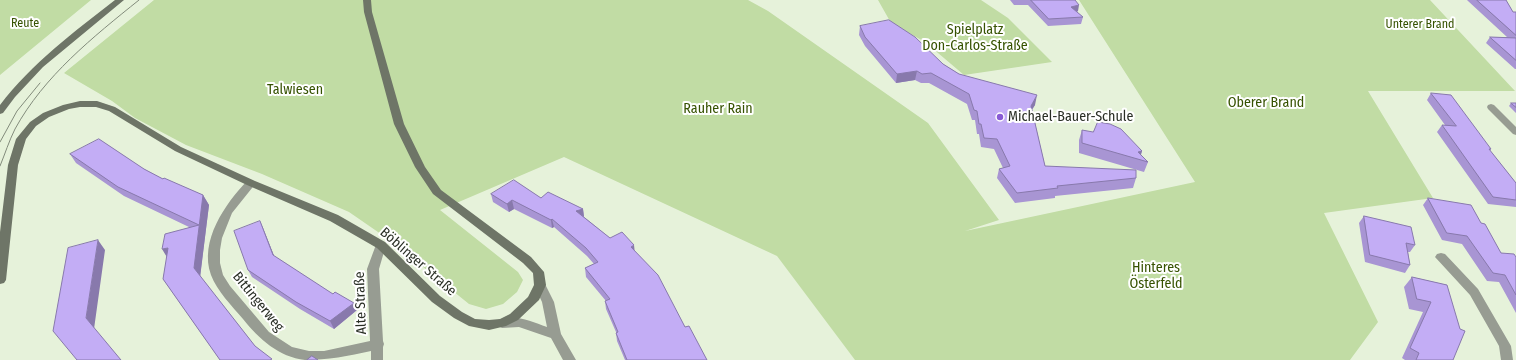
<!DOCTYPE html>
<html>
<head>
<meta charset="utf-8">
<style>
  body { margin:0 }
  canvas { display:block; background:#e6f2da }
</style>
</head>
<body>
<canvas width="1516" height="360"></canvas>
<script>
const ctx = document.querySelector('canvas').getContext('2d');
ctx.lineJoin = 'round';
function fill(path, color) {
  ctx.fillStyle = color;
  ctx.fill(path, 'evenodd');
}
function strokePath(path, color, width, dash) {
  ctx.strokeStyle = color;
  ctx.lineWidth = width;
  ctx.lineCap = dash ? 'butt' : 'round';
  ctx.setLineDash(dash || []);
  ctx.stroke(path);
}
function label(font, color, halo, rows, align = 'center') {
  ctx.font = font + ' "Fira Sans Condensed",sans-serif';
  ctx.lineWidth = 4;
  ctx.setLineDash([]);
  ctx.textBaseline = 'middle';
  ctx.strokeStyle = halo;
  ctx.fillStyle = color;
  for (const [text, x, y, turn = 0] of rows) {
    ctx.save();
    ctx.translate(x, y);
    ctx.rotate((+turn || 0) * Math.PI / 180);
    ctx.textAlign = isNaN(turn) ? turn : align;
    if (halo) ctx.strokeText(text, 0, 0);
    ctx.fillText(text, 0, 0);
    ctx.restore();
  }
}
fill(new Path2D(`
  M0 0H91L0 75Z
  M154 0H748L768 11 928 123 999 220 965 231 1195 182 1079 0H1430L1515 91H1368L1433 198 1324 213 1378 322 1350 360H855L777 256 564 157 440 210 518 272 523 280 517 292 503 304 486 309 469 304 391 241 349 212 262 174 186 145 135 118 112 101 64 73Z
  M878 0H981L1008 18 1052 62 964 75 925 42 891 23Z`), '#c1dca4');
fill(new Path2D(`
  M1491 104 1494 105 1516 127V135L1513 134 1488 109 1487 107 1488 105Z
  M251 180 256 183 232 213 222 238 220 250V263L223 275 230 286 269 332 292 347 309 351H324L370 341 367 269 377 242H385L386 245 379 269 383 341 384 344 383 347V360H371V351C349 356 327 360 305 360 279 357 259 339 243 319 232 306 217 291 211 275 199 241 225 204 247 181Z
  M1441 253 1445 254 1478 289 1511 346 1513 360H1501L1499 346 1470 295 1435 257 1437 254Z
  M540 281 544 282 554 302 561 334 576 360H563L551 338 519 327 502 328 498 326 496 323 498 320C515 314 531 321 547 327L542 302 534 285 536 282Z`), '#979c92');
fill(new Path2D(`
  M115 0H124L43 67 15 97 3 113 0 114V105C32 63 74 32 115 0Z
  M363 0H371L372 12 404 124 425 167 441 190 531 257 544 272 546 285 539 300 518 320 506 326 489 330 469 326 454 318 432 302 377 248 330 221 247 185 175 151 109 111 96 107H80L69 109 49 117 36 126 26 139 18 165 6 280 4 283 0 284V232L8 165 16 139 30 122 43 113 63 105 80 101H97L115 107 181 147 255 181 338 215 385 242 440 296 462 312 475 319 489 320 500 319 510 314 528 297 534 285 533 273 523 263 433 194 415 167 394 124 364 12Z`), '#6e7567');
strokePath(new Path2D(`
  M0 142 17 111 40 83
  M0 166C5 154 9 141 15 129 44 76 93 37 139 0`), '#828b7b', 1);
fill(new Path2D(`
  M1010 0H1075L1078 11 1077 12 1083 17 1081 24 1048 26 1028 5H1014Z
  M1467 0H1506L1513 12H1516V69H1515L1486 43 1490 37H1507L1468 1Z
  M860 26 943 64 959 74 1035 105 1032 110 1045 166 1136 178 1133 188 1055 196V198L1015 203 997 178 999 169 1003 168 994 149 981 147 979 134H977L975 120H972L967 104 929 83H921L915 80 896 83 865 46 859 35Z
  M1431 93 1491 149 1490 151 1516 183V207L1488 204 1437 132 1442 125H1445L1427 100Z
  M1511 103H1516V113L1509 106Z
  M1082 130 1142 151 1141 155 1148 162 1144 172 1079 153V140Z
  M70 154 144 169 163 179 203 195 209 205 200 276 255 346 272 360H220L163 279 167 257 189 227 124 196 76 163Z
  M491 194 541 198 583 209 584 217 610 238 635 251 707 360H625L617 341 616 333V332L606 309 605 301H606L586 277 585 268 594 264 587 256 554 227 552 228 514 209 509 212 493 202Z
  M1428 198 1481 223 1501 253 1516 257V313L1499 282 1487 281 1462 244 1442 240 1423 205Z
  M1364 216 1415 245 1410 252H1408L1410 265 1405 273 1365 262 1359 223Z
  M260 221 263 228 274 256 357 310 334 329 300 309 252 277 248 270Z
  M1412 277 1447 285 1453 360H1405L1402 358 1423 312 1409 309 1404 287Z`), '#a895d3');
fill(new Path2D(`
  M1079 5 1078 11 1070 13 1071 7Z
  M917 71 915 80 896 83 897 74Z
  M1037 95 1035 105 1028 115 1031 106Z
  M1142 151 1139 159 1138 152Z
  M203 195 209 205 200 278 194 268Z
  M512 200 514 209 509 212 507 204Z
  M583 209 584 217 576 211Z
  M552 219 554 227 552 228 551 220Z
  M260 221 263 228 277 263 273 255Z
  M98 240 105 250 94 329 86 318Z
  M634 245 635 254 631 247Z
  M168 248V259L162 249Z
  M354 303 357 310 334 329 330 321Z`), '#8879ac');
const building = new Path2D(`
  M1031 0H1075L1079 5 1071 7 1083 17 1049 19Z
  M1477 0H1506L1513 12H1516V35Z
  M889 20 915 37 943 64 959 74 1037 95 1031 106 1045 166 1136 170V178L1057 186 1058 188 1017 193 999 169 1010 166 997 139 984 138 981 124H979L977 111 974 110 969 94 931 73 922 74 917 71 897 74 865 37 860 26Z
  M1490 37 1516 38V60Z
  M1431 93 1451 95 1491 149H1489L1516 183V200L1493 197 1442 125 1456 126Z
  M1511 103H1516V107Z
  M1098 122 1110 124 1121 129 1142 151 1138 152 1148 162 1082 143V130L1093 132Z
  M99 139 144 169 163 179 164 178 203 195 194 268 255 346 272 359 270 360H220L163 279 168 248 162 249 165 234 199 225 118 187 70 154Z
  M514 180 541 198 548 192 583 209 576 211 610 238 622 232 634 245 631 247 658 275 685 327 689 326 707 360H627L616 333 618 332 605 301 610 299 585 268 598 262 586 248 552 219 551 220 512 200 507 204 491 194Z
  M1428 198 1471 205 1481 223 1485 224 1501 253 1514 254 1516 257V295L1505 275 1493 273 1467 236 1447 233Z
  M1364 216 1411 227 1415 245 1406 243 1410 265 1370 255Z
  M260 221 273 255 333 294 335 292 354 303 330 321 296 302 248 270 234 231Z
  M98 240 86 318 121 360H77L53 331 68 248Z
  M1412 277 1447 285 1460 329 1465 331 1453 360H1416L1419 353 1410 348 1431 302 1417 299Z
  M312 356 318 360H307Z`);
fill(building, '#c3adf5');
strokePath(building, '#8879ac', 1);
for (const [x, y, r, color] of [
  [1000,117,4,"#895bd5"]
]) {
  const dot = new Path2D();
  dot.arc(x, y, r, 0, 2 * Math.PI);
  ctx.fillStyle = color;
  ctx.fill(dot);
  strokePath(dot, '#fff', 1.5);
}
label('12px', '#365201', '#fff', [
  ["Reute",25,24],
  ["Unterer Brand",1420,25]
]);
label('14px', '#365201', '#fff', [
  ["Spielplatz",975,30],
  ["Don-Carlos-Straße",975,46],
  ["Talwiesen",295,90],
  ["Oberer Brand",1266,103],
  ["Rauher Rain",718,109],
  ["Hinteres",1156,268],
  ["Österfeld",1156,284]
]);
label('14px', '#292e25', '#fff', [
  ["Michael-Bauer-Schule",1008,117]
], 'left');
label('14px', '#292e25', '#fff', [
  ["Böblinger Straße",418,262,41],
  ["Bittingerweg",258,302,51],
  ["Alte Straße",361,303,-92]
]);
</script>
</body>
</html>
